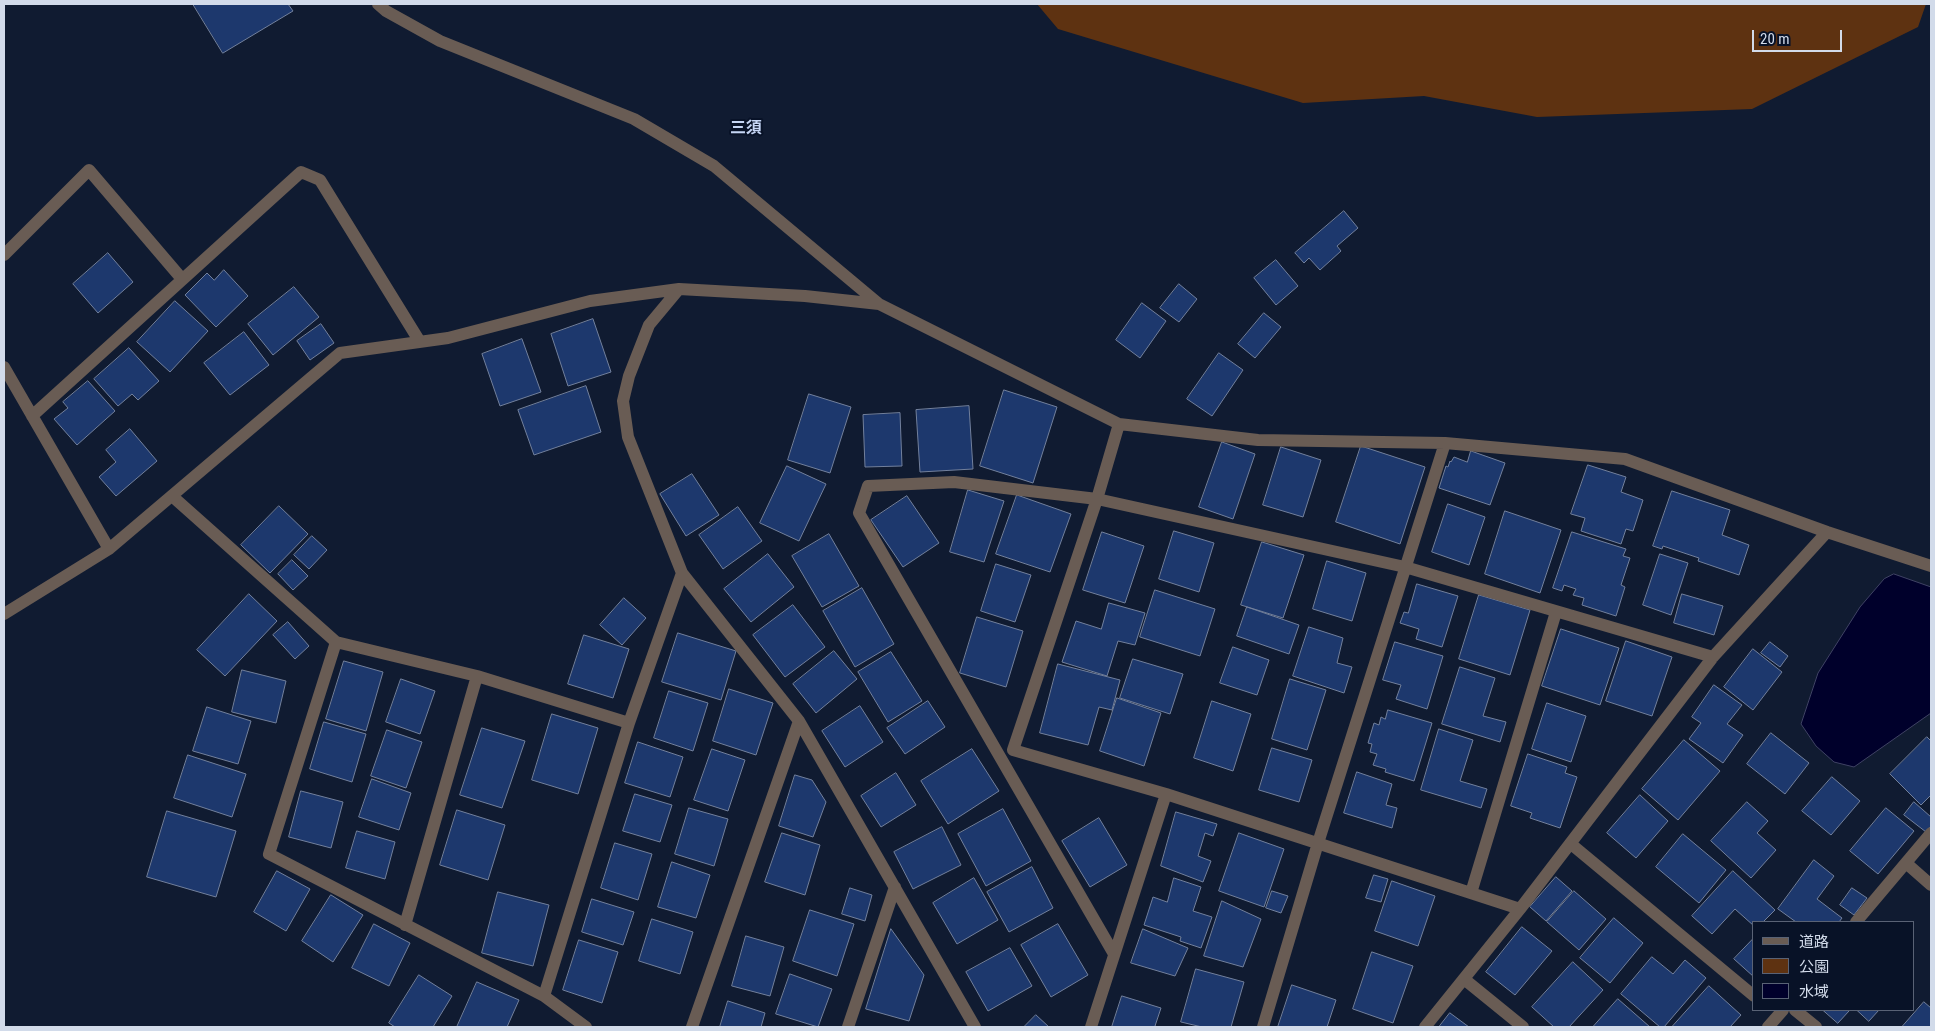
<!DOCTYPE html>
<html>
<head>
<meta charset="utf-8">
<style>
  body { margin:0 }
  #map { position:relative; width:1935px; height:1031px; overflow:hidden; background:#101b31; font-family:"Roboto Condensed","Noto Sans JP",sans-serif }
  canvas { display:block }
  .frame { position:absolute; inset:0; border:5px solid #d2dbea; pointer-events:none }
  .legend { position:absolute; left:1752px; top:921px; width:162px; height:90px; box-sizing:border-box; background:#081227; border:1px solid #596275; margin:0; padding:6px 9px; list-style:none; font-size:15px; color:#d2dbea }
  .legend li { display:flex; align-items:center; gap:10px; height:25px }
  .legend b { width:25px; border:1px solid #596275 }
  .scale { position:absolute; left:1752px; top:30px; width:90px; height:22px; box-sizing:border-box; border:2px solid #d2dbea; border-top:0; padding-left:6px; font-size:15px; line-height:18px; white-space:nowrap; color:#d2dbea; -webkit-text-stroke:4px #081227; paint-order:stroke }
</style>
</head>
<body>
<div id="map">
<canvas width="1935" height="1031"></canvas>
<div class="frame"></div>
<ul class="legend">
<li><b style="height:6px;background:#695c54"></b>道路</li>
<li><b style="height:14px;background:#5e3211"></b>公園</li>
<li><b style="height:14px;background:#00002b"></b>水域</li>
</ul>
<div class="scale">20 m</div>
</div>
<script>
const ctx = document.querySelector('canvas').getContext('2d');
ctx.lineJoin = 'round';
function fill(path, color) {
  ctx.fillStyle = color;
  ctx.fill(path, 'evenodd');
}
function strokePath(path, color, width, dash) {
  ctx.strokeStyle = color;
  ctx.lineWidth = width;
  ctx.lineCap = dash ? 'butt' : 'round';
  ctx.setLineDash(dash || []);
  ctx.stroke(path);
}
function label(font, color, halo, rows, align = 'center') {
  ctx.font = font + ' "Roboto Condensed","Noto Sans JP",sans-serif';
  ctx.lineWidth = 4;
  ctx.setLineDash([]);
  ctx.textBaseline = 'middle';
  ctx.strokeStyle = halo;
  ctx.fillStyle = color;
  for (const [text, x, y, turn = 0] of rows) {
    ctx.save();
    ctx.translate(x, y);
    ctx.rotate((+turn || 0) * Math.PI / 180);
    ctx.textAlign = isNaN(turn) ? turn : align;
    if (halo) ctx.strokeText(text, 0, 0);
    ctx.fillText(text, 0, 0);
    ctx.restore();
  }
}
fill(new Path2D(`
  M1037 4H1926L1918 27 1752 109 1537 117 1424 96 1303 103 1058 29Z`), '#5e3211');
const water = new Path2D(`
  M1894 574 1931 587V713L1854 767 1834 762 1816 746 1801 724 1818 673 1860 607 1884 579Z`);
fill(water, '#00002b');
strokePath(water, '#3f4264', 1);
const building = new Path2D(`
  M193 4H288L293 11 223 53Z
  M1344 211 1358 228 1337 246 1341 251 1320 270 1309 258 1304 263 1295 253Z
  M108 253 133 282 98 313 73 284Z
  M1276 260 1298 286 1276 305 1254 278Z
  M224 270 248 296 216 327 185 295 207 273 214 280Z
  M1179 284 1197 299 1179 322 1160 308Z
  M294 287 319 317 273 355 248 324Z
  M175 301 208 331 170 372 137 342Z
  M1142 303 1166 321 1140 358 1116 340Z
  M1264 313 1281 327 1255 358 1238 344Z
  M593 319 611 372 568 386 551 334Z
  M321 324 334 343 310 360 297 341Z
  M244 332 269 365 230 395 204 363Z
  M522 339 541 392 500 406 482 354Z
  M129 348 159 381 138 400 132 394 118 406 94 379Z
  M1219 353 1243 370 1212 416 1187 399Z
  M88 381 115 411 77 445 54 419 68 408 63 402Z
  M586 386 601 432 534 455 518 410Z
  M1004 390 1057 407 1033 483 980 466Z
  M809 394 851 407 830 473 788 460Z
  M969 406 973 469 920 472 916 410Z
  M900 413 902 466 865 467 863 415Z
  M130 429 157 461 116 496 99 477 116 462 106 450Z
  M1222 442 1255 454 1233 519 1199 507Z
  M1361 446 1425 467 1400 544 1336 522Z
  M1281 447 1321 460 1303 517 1263 505Z
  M1471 451 1505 463 1490 505 1439 488 1446 466 1448 467 1450 461 1451 462 1454 457 1467 462Z
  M1588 465 1626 477 1621 492 1643 500 1633 531 1626 529 1621 544 1581 531 1585 518 1571 514Z
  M787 466 826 484 799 541 760 523Z
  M692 474 719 515 686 536 660 494Z
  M968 490 1004 501 984 562 950 552Z
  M1672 491 1730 510 1722 535 1749 545 1739 575 1698 561 1699 558 1663 546 1662 549 1653 546Z
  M1017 495 1071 514 1050 572 996 554Z
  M907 496 939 543 903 567 871 520Z
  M1448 504 1485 517 1469 565 1432 552Z
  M279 506 308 534 270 573 241 545Z
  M738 507 762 541 723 569 699 535Z
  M1505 511 1561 530 1540 593 1485 574Z
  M1174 531 1214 543 1199 592 1159 579Z
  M1102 532 1144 546 1125 603 1083 590Z
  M1572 532 1626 549 1623 556 1630 558 1621 585 1625 587 1616 616 1582 605 1584 598 1573 595 1576 589 1564 585 1562 591 1553 588Z
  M829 534 859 586 822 607 792 556Z
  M312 536 327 550 309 569 294 555Z
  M1262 542 1304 555 1283 618 1241 605Z
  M768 554 794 587 751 622 724 589Z
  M1660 554 1688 563 1671 615 1643 605Z
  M292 560 308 576 293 590 278 574Z
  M1327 561 1366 573 1352 621 1313 609Z
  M996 564 1031 575 1015 622 981 611Z
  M1417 584 1458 596 1442 647 1416 639 1419 629 1400 623 1404 612 1408 613Z
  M862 588 894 644 855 667 823 611Z
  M1155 590 1215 609 1200 656 1140 637Z
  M249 594 277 621 225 676 197 650Z
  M1682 594 1723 606 1714 635 1674 623Z
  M1479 595 1530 610 1510 675 1459 659Z
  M624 598 646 618 622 645 600 625Z
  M1109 603 1145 613 1135 645 1118 641 1107 676 1062 662 1076 621 1101 629Z
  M793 605 825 647 785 677 753 635Z
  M1247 607 1299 625 1289 654 1237 636Z
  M977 617 1023 631 1006 687 960 673Z
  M288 622 309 646 295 659 273 635Z
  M1309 627 1343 638 1337 663 1352 667 1344 693 1293 676Z
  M1561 629 1619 648 1600 705 1542 686Z
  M678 633 736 651 721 700 662 682Z
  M584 635 629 649 613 698 568 684Z
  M1626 641 1672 657 1652 716 1606 701Z
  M1395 642 1443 656 1427 709 1396 699 1401 685 1383 680Z
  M1770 642 1788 656 1780 667 1761 653Z
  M1233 647 1269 660 1257 695 1220 683Z
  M1753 649 1782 672 1753 710 1724 687Z
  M834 651 857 679 816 713 793 684Z
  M891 652 922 701 888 722 858 672Z
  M1133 659 1183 674 1170 714 1120 698Z
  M344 661 383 672 366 731 326 719Z
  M1058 664 1120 680 1112 710 1099 707 1088 745 1040 733Z
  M1460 667 1495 678 1483 716 1506 722 1500 742 1442 724Z
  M242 670 286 681 276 723 232 712Z
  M401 679 435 691 420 734 386 722Z
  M1290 679 1326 690 1307 750 1272 739Z
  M1714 685 1742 705 1727 724 1743 735 1723 763 1689 739 1701 723 1692 717Z
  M729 689 773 703 756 755 713 741Z
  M669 691 708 703 693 751 654 738Z
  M1117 698 1161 713 1144 766 1100 751Z
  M928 701 945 727 905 754 887 728Z
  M1212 701 1251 714 1233 771 1194 758Z
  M1547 703 1586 716 1571 762 1532 749Z
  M860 706 883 742 845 767 822 731Z
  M207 707 251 721 238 764 193 751Z
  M1388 710 1432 723 1414 781 1385 772 1386 769 1373 765 1377 754 1370 752 1372 744 1368 743 1374 723 1379 725 1381 717 1385 719Z
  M552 714 598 728 578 794 532 780Z
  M324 722 366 734 352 782 310 769Z
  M482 728 525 741 502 808 460 795Z
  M1439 729 1473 740 1460 781 1487 789 1481 808 1421 790Z
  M387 730 422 742 406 788 371 776Z
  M1771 733 1809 763 1785 794 1747 764Z
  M1927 737 1931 741V795L1921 805 1890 774Z
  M1684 740 1720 771 1678 820 1642 789Z
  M638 742 683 757 670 797 625 783Z
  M1272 748 1312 760 1299 802 1259 790Z
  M712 749 745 760 728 811 694 800Z
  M972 749 999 791 948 824 921 781Z
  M1528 754 1567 767 1565 773 1577 777 1560 828 1530 818 1532 813 1511 806Z
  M188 755 246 774 232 817 174 798Z
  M1357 772 1392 784 1386 805 1397 808 1392 828 1344 813Z
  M896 773 916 805 881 827 861 796Z
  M795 775 812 780 826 802 813 837 779 826Z
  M1832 777 1860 801 1831 835 1802 811Z
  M372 779 411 793 399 830 359 817Z
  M301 791 343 802 331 848 289 837Z
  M635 794 672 805 660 842 623 831Z
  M1640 795 1668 821 1636 858 1607 833Z
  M1747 802 1768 821 1757 833 1776 850 1751 878 1711 841Z
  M1914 802 1931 817V826L1926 832 1904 815Z
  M689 808 728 819 714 866 675 854Z
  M1886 808 1914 831 1878 874 1850 851Z
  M1003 809 1031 861 986 886 958 834Z
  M457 810 505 825 488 880 440 865Z
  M167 811 236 831 216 897 147 877Z
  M1176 812 1217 824 1213 836 1205 833 1198 856 1211 861 1203 882 1161 866Z
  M1099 818 1127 865 1090 887 1062 841Z
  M942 827 961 865 913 889 894 852Z
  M357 831 395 842 385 879 346 868Z
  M782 833 820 845 805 895 765 882Z
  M1239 833 1284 849 1264 907 1219 891Z
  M1683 834 1726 870 1699 903 1656 867Z
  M615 843 652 854 638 900 601 888Z
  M1814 860 1834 876 1817 899 1842 918 1839 922H1796L1778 909Z
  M672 862 710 875 696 918 658 907Z
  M1032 867 1053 908 1009 932 987 892Z
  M277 871 310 889 286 931 254 912Z
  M1733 871 1775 910 1763 922H1754V926L1735 909 1712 934 1692 916Z
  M1374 875 1388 879 1381 902 1366 898Z
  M1556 877 1572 891 1546 921 1530 907Z
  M974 878 998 920 957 944 933 903Z
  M1174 878 1201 887 1193 911 1212 917 1201 948 1180 941 1181 937 1144 925 1153 897 1167 902Z
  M1392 881 1435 896 1418 946 1375 931Z
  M850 888 872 895 865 921 842 914Z
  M1852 888 1867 898 1854 915 1840 905Z
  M1272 891 1288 896 1281 913 1266 908Z
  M1574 891 1606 919 1579 950 1547 922Z
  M498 892 549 905 533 966 482 953Z
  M331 895 363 915 333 962 302 941Z
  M592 899 634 912 623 945 582 932Z
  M1222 901 1261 919 1243 967 1204 956Z
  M810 910 854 924 837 976 793 961Z
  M1614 918 1643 943 1610 983 1580 958Z
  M652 919 693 932 680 974 639 961Z
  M374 924 410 943 389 986 352 968Z
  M1058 924 1088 975 1051 997 1021 945Z
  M1522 927 1552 951 1515 995 1486 972Z
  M891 929 924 975 909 1021 866 1009Z
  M1143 929 1188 948 1175 976 1131 963Z
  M746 936 784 947 770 996 732 986Z
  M1754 938V977L1734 959Z
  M579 940 618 952 602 1003 563 990Z
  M1010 948 1032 986 988 1011 966 972Z
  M1372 952 1413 966 1393 1023 1353 1009Z
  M1652 957 1673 974 1685 960 1706 978 1664 1027H1660L1621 994Z
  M1573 962 1603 990 1569 1027H1554L1532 1007Z
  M1196 969 1244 982 1231 1027H1202L1181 1022Z
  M790 974 832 989 818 1027 776 1014Z
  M419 975 452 996 433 1027H395L389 1023Z
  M477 982 519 1000 507 1027H457Z
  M1292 985 1336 1000 1327 1027H1278Z
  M1709 986 1741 1015 1730 1027H1672Z
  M1122 996 1161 1008 1155 1026 1158 1027H1112Z
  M1618 999 1650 1027H1593Z
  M728 1001 765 1013 761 1027H720Z
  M1924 1002 1931 1008V1027H1902Z
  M1823 1010H1848L1849 1011 1838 1023Z
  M1857 1010H1879L1869 1021Z
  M1450 1013 1469 1027H1439Z
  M1036 1015 1049 1027H1024Z`);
fill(building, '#1d386d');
strokePath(building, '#72809c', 1);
strokePath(new Path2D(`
  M378 4 386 11 440 41 634 119 714 166 879 304 1119 424 1258 440 1445 443 1625 459 1827 532 1931 566
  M4 255 89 170 182 279
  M879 304 805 296 679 289 649 325 629 376 623 401 628 437 682 573 799 721 975 1027
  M4 367 109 549
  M32 416 301 172 320 180 420 342
  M1119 424 1097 499 1013 750 1166 794 1520 909
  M172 496 336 642 477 676 629 723 682 573
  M4 614 109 549 340 353 448 338 590 301 679 289
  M336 642 269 854 544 996 586 1027
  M1571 844 1754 996
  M1906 863 1931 885
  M1471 893 1556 612
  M1856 922 1931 833
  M405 925 477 676
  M1114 954 859 513 868 486 954 482 1097 499 1405 567 1713 657
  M1464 979 1523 1027
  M544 996 629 723
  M1795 1010 1816 1027
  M692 1027 799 721
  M848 1027 895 887
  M1091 1027 1166 794
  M1263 1027 1318 843 1445 443
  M1425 1027 1520 909 1713 657 1827 532
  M1768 1027 1783 1010`), '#695c54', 12);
label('bold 16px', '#c5d5f4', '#081227', [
  ["三須",746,129]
]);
</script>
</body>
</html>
